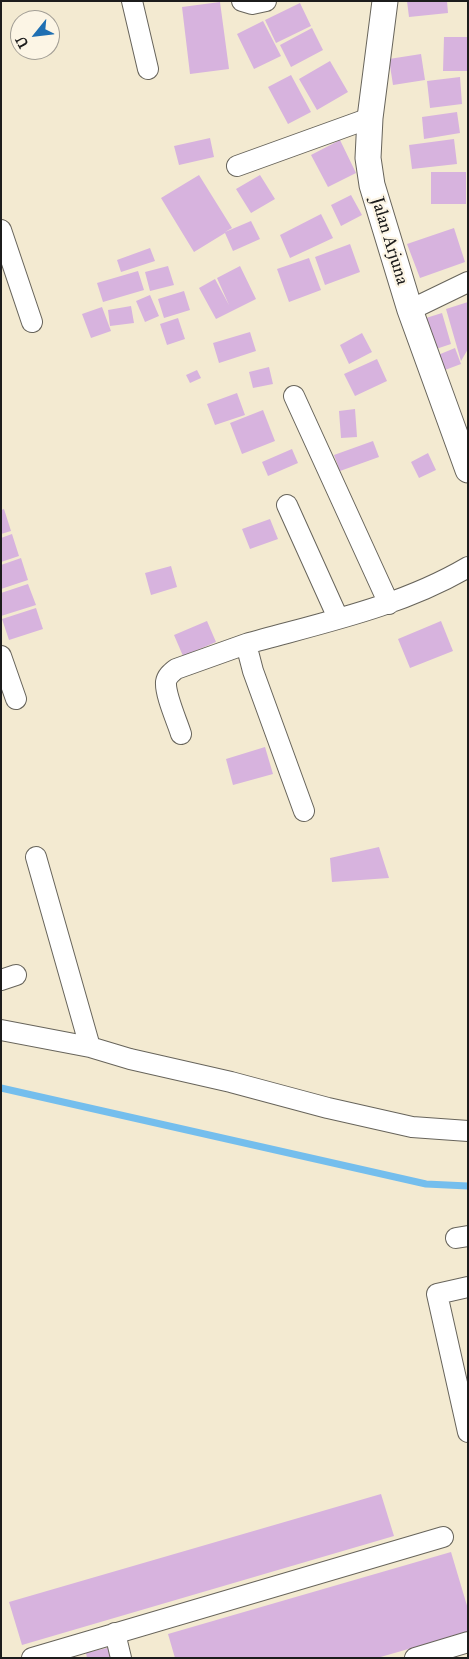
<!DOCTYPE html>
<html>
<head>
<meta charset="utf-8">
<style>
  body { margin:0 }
  #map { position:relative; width:469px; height:1659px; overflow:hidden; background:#f3ead1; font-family:"IM FELL Great Primer",serif }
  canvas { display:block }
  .frame { position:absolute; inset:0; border:2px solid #1c1c1c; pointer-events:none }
  .north { position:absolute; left:10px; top:10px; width:50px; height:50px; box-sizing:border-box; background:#fcf5e5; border:1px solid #a29e95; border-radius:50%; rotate:241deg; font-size:14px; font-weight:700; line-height:20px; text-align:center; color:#1c1c1c }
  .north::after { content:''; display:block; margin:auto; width:18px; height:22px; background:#1f6fb2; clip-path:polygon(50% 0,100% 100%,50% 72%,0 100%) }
</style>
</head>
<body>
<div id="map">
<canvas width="469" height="1659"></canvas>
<div class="frame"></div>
<div class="north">U</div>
</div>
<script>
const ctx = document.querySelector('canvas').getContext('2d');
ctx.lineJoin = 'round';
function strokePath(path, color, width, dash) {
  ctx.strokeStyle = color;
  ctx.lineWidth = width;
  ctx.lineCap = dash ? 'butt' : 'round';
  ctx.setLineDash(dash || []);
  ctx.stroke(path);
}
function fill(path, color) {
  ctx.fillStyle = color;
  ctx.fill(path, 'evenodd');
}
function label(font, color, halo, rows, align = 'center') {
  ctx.font = font + ' "IM FELL Great Primer",serif';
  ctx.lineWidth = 4.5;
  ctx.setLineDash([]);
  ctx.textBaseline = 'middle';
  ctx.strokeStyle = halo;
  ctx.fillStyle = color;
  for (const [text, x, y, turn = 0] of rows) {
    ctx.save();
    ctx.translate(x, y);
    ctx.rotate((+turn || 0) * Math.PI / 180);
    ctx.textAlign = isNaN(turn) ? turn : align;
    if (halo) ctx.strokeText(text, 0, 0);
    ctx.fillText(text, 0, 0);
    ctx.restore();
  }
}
strokePath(new Path2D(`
  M1 1088 426 1184 468 1186`), '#74beed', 7);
fill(new Path2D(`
  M407 1H447L448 13 409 17Z
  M220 2 229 69 190 74 182 7Z
  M300 3 311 26 276 43 265 20Z
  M263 21 281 56 254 69 237 34Z
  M312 28 323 50 291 67 280 45Z
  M444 37H468V71H443Z
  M421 54 425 80 393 85 389 59Z
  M330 61 348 92 317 110 299 79Z
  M291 75 311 112 288 124 268 87Z
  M460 77 462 104 430 108 427 81Z
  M457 112 460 133 424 139 422 117Z
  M210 138 214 157 179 165 174 146Z
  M454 139 457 164 412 169 409 145Z
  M340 140 356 173 328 187 311 155Z
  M431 172H466V204H431Z
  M199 175 232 228 225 232 251 221 260 239 233 251 225 233 194 252 161 198Z
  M260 175 275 199 251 213 236 189Z
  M351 195 362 215 341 226 331 205Z
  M321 214 333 238 290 258 280 235Z
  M454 228 465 262 420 278 407 244Z
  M350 244 360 272 325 285 315 257Z
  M150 248 155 261 121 272 117 260Z
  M309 258 321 290 289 302 277 269Z
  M168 266 174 285 150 291 145 272Z
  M240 266 256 299 216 319 199 288 215 279 229 305 217 278Z
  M138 271 144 290 103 302 97 283Z
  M184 291 190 310 164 318 158 299Z
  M150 295 159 316 145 322 136 301Z
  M468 302V349L461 361 446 309Z
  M131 306 134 323 110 326 108 310Z
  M102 307 111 331 91 338 82 314Z
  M442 313 451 344 436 349 426 318Z
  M178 318 185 339 167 345 160 324Z
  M250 332 256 351 219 363 213 343Z
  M362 333 372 352 349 364 340 345Z
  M455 348 461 364 445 370 438 355Z
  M377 359 387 381 355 396 344 374Z
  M269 367 273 384 253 388 249 372Z
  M197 370 201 378 190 383 186 375Z
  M237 393 245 415 215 425 207 404Z
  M355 409 357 437 341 438 339 411Z
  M263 410 275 441 242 454 230 423Z
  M373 441 379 457 340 471 334 455Z
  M292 449 298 463 268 476 262 462Z
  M428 453 436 470 419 478 411 462Z
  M4 509 11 531 1 534V510Z
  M270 519 278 539 250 549 242 529Z
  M12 534 19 556 1 562V538Z
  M21 558 28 580 1 589V565Z
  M171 566 177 587 151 595 145 573Z
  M28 584 36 605 1 616V593Z
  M36 608 43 629 9 640 2 619Z
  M207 621 216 642 183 656 174 635Z
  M441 621 453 651 410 668 398 639Z
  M265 747 273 774 233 785 226 759Z
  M379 847 389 878 332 882 330 858Z
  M381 1494 394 1536 22 1645 9 1602Z
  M451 1552 468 1609V1632L377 1658H175L168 1634Z
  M115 1646 118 1658H87L86 1653Z`), '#d7b3de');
const minor = new Path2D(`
  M132 1 148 69
  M242 1 252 4 266 1
  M237 166 370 118
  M1 230 32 322
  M410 310 468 282
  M294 396 389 604
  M287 505 338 618
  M1 656 16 699
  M181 734C177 721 165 695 166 682 167 676 171 673 176 669L246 644
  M304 811 253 671 246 644C321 623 400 607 468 567
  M36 857 90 1047
  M1 980 16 975
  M1 1030 90 1047 130 1059 231 1082 328 1108 412 1127 468 1131
  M456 1238 468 1236
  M468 1287 437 1294 468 1432
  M115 1633 121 1658
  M32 1658 443 1537
  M415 1658 468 1642`);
const tertiary = new Path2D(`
  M385 1 370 118 368 158 372 185 410 310 468 470`);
strokePath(minor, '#67645b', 22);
strokePath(tertiary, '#67645b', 27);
strokePath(minor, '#fff', 20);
strokePath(tertiary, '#fff', 25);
label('18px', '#1c1c1c', '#fcf5e5', [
  ["Jalan Arjuna",389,241,73]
]);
</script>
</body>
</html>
